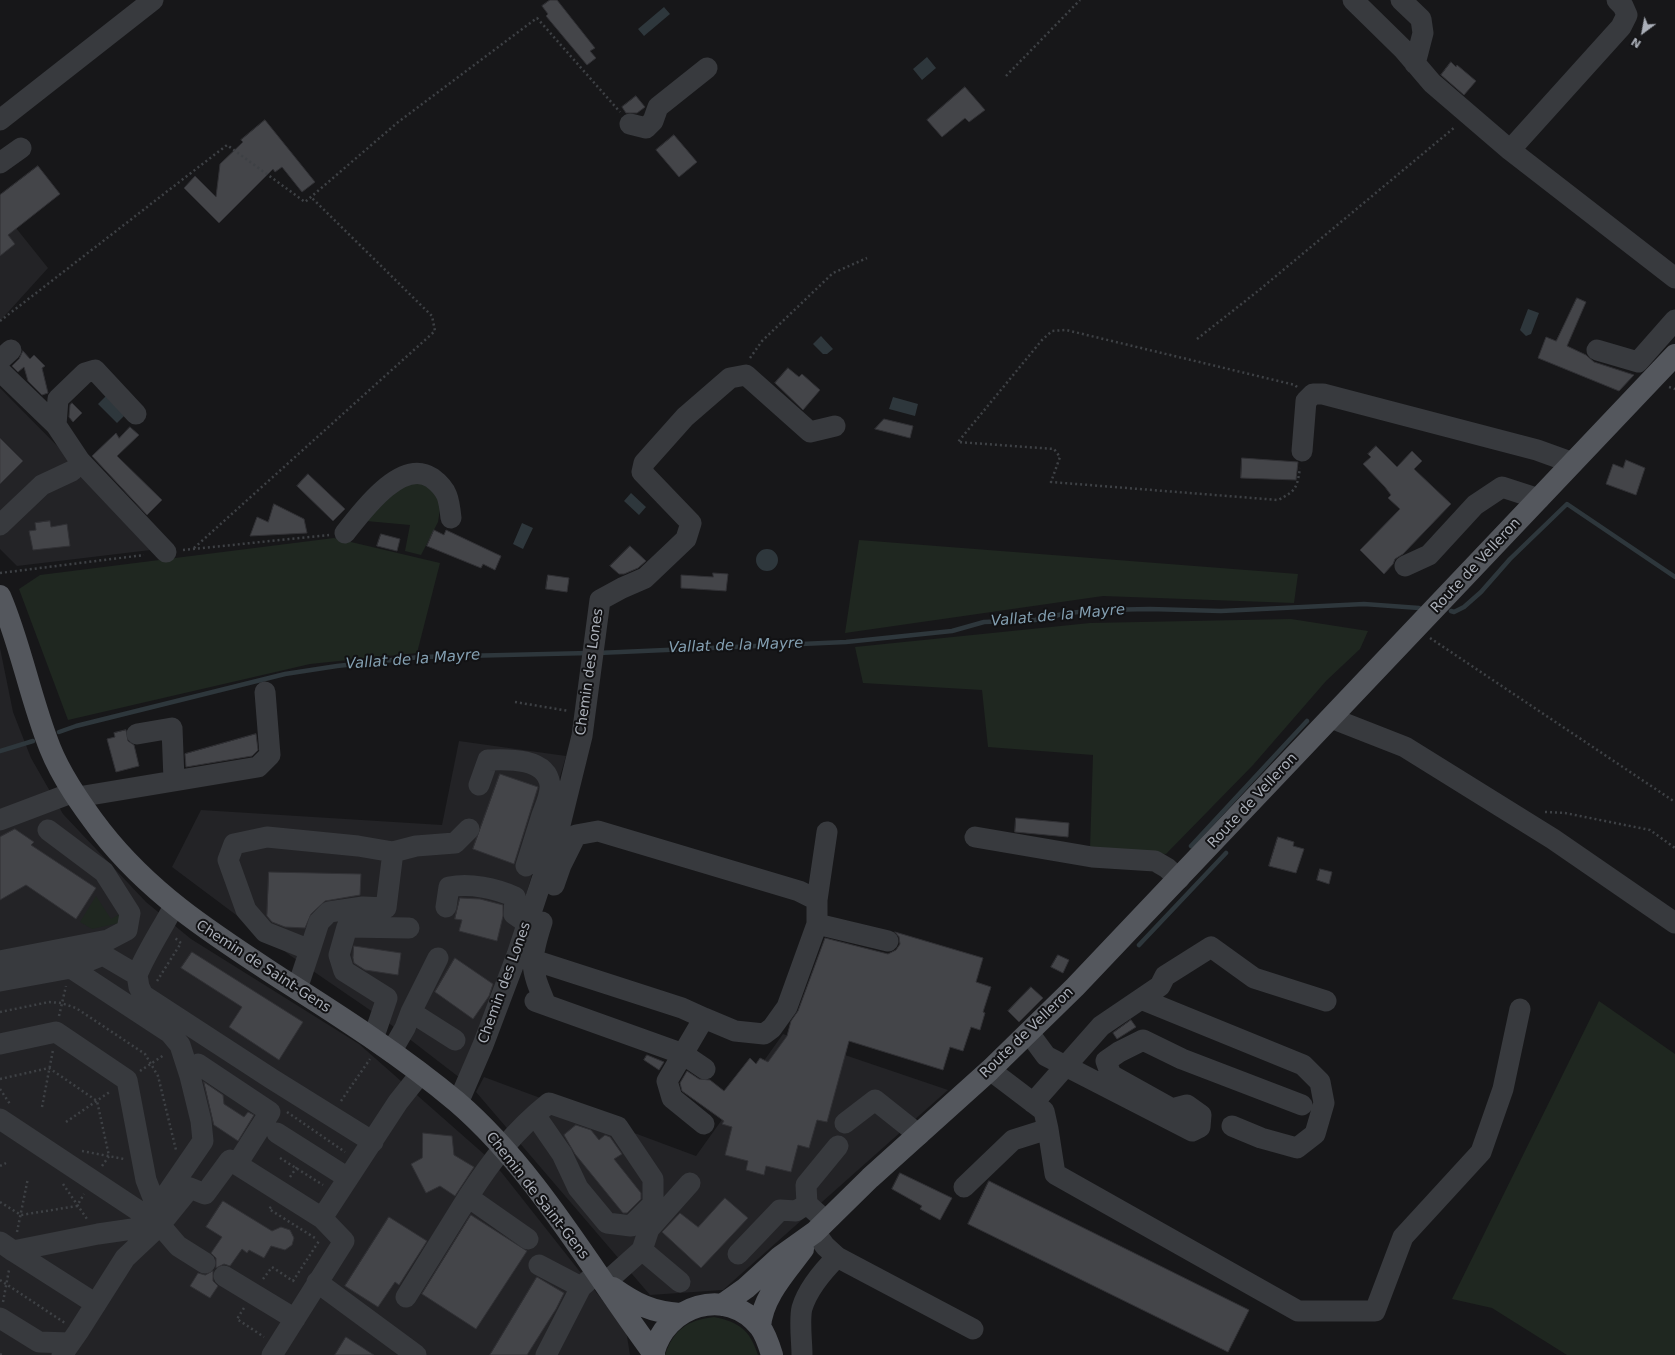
<!DOCTYPE html>
<html>
<head>
<meta charset="utf-8">
<style>
  body { margin:0 }
  #map { position:relative; width:1675px; height:1355px; overflow:hidden; background:#171719; font-family:"DejaVu Sans",sans-serif }
  canvas { display:block }
  .north { position:absolute; left:1623px; top:12px; width:40px; height:40px; -webkit-text-stroke:3px #121214; paint-order:stroke; rotate:212deg; font-size:11px; font-weight:700; line-height:16px; text-align:center; color:#aaafb8 }
  .north::after { content:''; display:block; margin:auto; width:14px; height:18px; background:#aaafb8; clip-path:polygon(50% 0,100% 100%,50% 72%,0 100%) }
</style>
</head>
<body>
<div id="map">
<canvas width="1675" height="1355"></canvas>
<div class="north">N</div>
</div>
<script>
const ctx = document.querySelector('canvas').getContext('2d');
ctx.lineJoin = 'round';
function fill(path, color) {
  ctx.fillStyle = color;
  ctx.fill(path, 'evenodd');
}
function strokePath(path, color, width, dash) {
  ctx.strokeStyle = color;
  ctx.lineWidth = width;
  ctx.lineCap = dash ? 'butt' : 'round';
  ctx.setLineDash(dash || []);
  ctx.stroke(path);
}
function label(font, color, halo, rows, align = 'center') {
  ctx.font = font + ' "DejaVu Sans",sans-serif';
  ctx.lineWidth = 4;
  ctx.setLineDash([]);
  ctx.textBaseline = 'middle';
  ctx.strokeStyle = halo;
  ctx.fillStyle = color;
  for (const [text, x, y, turn = 0] of rows) {
    ctx.save();
    ctx.translate(x, y);
    ctx.rotate((+turn || 0) * Math.PI / 180);
    ctx.textAlign = isNaN(turn) ? turn : align;
    if (halo) ctx.strokeText(text, 0, 0);
    ctx.fillText(text, 0, 0);
    ctx.restore();
  }
}
fill(new Path2D(`
  M0 208 48 268 0 321Z
  M0 388 159 549 17 566 0 549Z
  M0 648 13 712 31 758 63 814 146 902 191 939 359 1044 485 1155 502 1173 626 1330 630 1355H0Z
  M459 741 566 756 512 944 460 1078 386 1021 291 956 172 867 201 810 442 825Z
  M783 1034 948 1090 723 1290 650 1295 476 1092 484 1077 696 1156Z`), '#232326');
fill(new Path2D(`
  M428 481 441 503 438 522 421 555 405 551 410 525 366 521 392 486Z
  M334 538 440 563 417 653 310 664 68 720 19 589 40 575Z
  M859 540 1298 574 1294 603 1103 596 845 633Z
  M1291 619 1368 631 1360 649 1326 681 1253 765 1166 854 1090 849 1093 755 988 747 982 690 863 683 855 647 1090 623Z
  M96 896 111 919 122 913 119 923 92 929 80 922Z
  M1599 1001 1675 1054V1355H1567L1492 1308 1452 1299Z
  M714 1317C739 1322 750 1330 758 1355H665C674 1329 688 1320 714 1317Z`), '#1f2720');
fill(new Path2D(`
  M664 7 670 14 644 36 638 29Z
  M927 57 936 68 922 80 913 69Z
  M1528 309 1539 313 1531 334 1526 336 1520 330Z
  M821 336 833 349 827 354H823L813 344Z
  M106 396 125 415 117 423 98 404Z
  M893 397 918 404 915 416 889 409Z
  M631 493 646 507 639 515 624 501Z
  M522 523 533 528 523 549 513 544Z
  M756 560a11 11 0 1 1 22 0a11 11 0 1 1-22 0Z`), '#2e373c');
strokePath(new Path2D(`
  M1451 611 1454 612 1464 607 1481 592 1510 559 1567 504 1675 577
  M598 653 846 642 952 631 984 622 1035 620 1068 613 1101 610 1150 609 1221 611 1364 604 1419 608
  M59 732 76 726 285 674 337 666 420 657 589 653
  M0 751 33 741
  M1191 846 1307 721
  M1139 945 1226 853`), '#2e373c', 4.5);
const building = new Path2D(`
  M550 0H557L595 48 590 51 596 58 587 65 546 16 548 14 542 6Z
  M1451 62 1456 67 1457 65 1476 81 1464 95 1441 75Z
  M965 87 985 110 969 122 965 118 942 137 927 120Z
  M636 96 645 107 637 113H626L622 107Z
  M265 120 315 182 302 192 282 167 275 172 273 169 219 223 184 188 195 176 216 197 220 164 243 142 241 140Z
  M674 135 697 162 679 177 656 150Z
  M38 166 60 194 8 235 15 244 0 256V195Z
  M1577 298 1586 302 1567 346 1586 355 1594 362 1634 375 1619 391 1538 358 1546 337 1556 341Z
  M23 351 30 359 34 355 45 366 42 368 48 393 42 395 28 381 24 367 18 372 12 366 19 359Z
  M788 368 799 377 802 374 820 390 803 410 775 383Z
  M72 403 82 413 73 422 69 417 70 405Z
  M884 419 913 426 910 438 875 429Z
  M130 427 139 435 117 456 162 500 147 515 92 456 116 433 119 438Z
  M0 438 23 461 0 484Z
  M1376 446 1397 467 1412 451 1422 461 1414 469 1451 504 1403 554 1395 559 1393 564 1384 574 1360 550 1400 509 1388 498 1391 495 1385 487 1363 464 1371 457 1368 454Z
  M1242 458 1298 462 1296 480 1241 478Z
  M1626 460 1645 468 1636 495 1606 484 1613 464 1623 468Z
  M308 474 345 509 333 521 297 486Z
  M274 504 304 519 307 533 250 536 257 517 268 522Z
  M50 521 51 527 67 524 70 546 33 550 29 531 36 530 35 523Z
  M434 530 444 535 446 530 501 556 495 570 483 564 481 568 427 546Z
  M381 534 400 539 397 551 377 546Z
  M630 546 646 561 638 568 624 574H619L610 566Z
  M713 573 728 574 726 591 681 588V575L713 577Z
  M548 575 569 578 567 592 546 589Z
  M126 730 128 741 134 745 139 766 116 772 107 739 115 737 114 733Z
  M256 734 258 750 252 756 186 767 185 754Z
  M500 774 538 787 514 864 473 849Z
  M1016 818 1069 823 1068 837 1015 832Z
  M15 829 34 842 31 845 96 888 76 919 26 885 0 900V837Z
  M1278 837 1294 842 1293 846 1304 849 1296 873 1269 866Z
  M1320 869 1332 872 1329 884 1317 880Z
  M269 872 361 874 360 895 325 901 311 914 305 928 285 927 272 922 267 916Z
  M460 898 480 899 503 905V916L497 941 459 931 462 920 455 919Z
  M895 932 983 958 976 982 991 987 983 1012 985 1013 980 1030 971 1027 963 1051 950 1047 943 1070 849 1041 827 1122 817 1120 809 1148 798 1145 791 1172 766 1166 764 1175 746 1170 748 1161 725 1155 732 1127 722 1124 724 1121 682 1091 680 1083 687 1071 699 1079 710 1080 724 1091 750 1058 756 1064 760 1058 768 1062 787 1036 791 1021 798 1011 825 938 888 954 896 950 900 944 899 937Z
  M354 946 401 953 398 975 365 970 354 963 353 958Z
  M192 952 303 1022 279 1060 229 1027 242 1007 181 968Z
  M1058 955 1069 960 1063 973 1051 967Z
  M455 958 493 984 489 996 473 1019 435 992Z
  M1031 987 1043 998 1019 1022 1008 1011Z
  M1131 1020 1136 1027 1117 1039 1113 1033Z
  M647 1055 664 1062 659 1070 644 1060Z
  M204 1082 223 1095 224 1104 244 1117 248 1112 254 1115 238 1141 214 1125Z
  M576 1125 591 1130 599 1140 605 1135 610 1137 622 1154 614 1159 641 1193V1199L627 1213H623L575 1154 564 1135Z
  M423 1133 452 1136 454 1155 474 1167 455 1196 440 1186 426 1193 411 1164 422 1158Z
  M900 1173 952 1198 940 1220 920 1209 922 1206 892 1189Z
  M989 1181 1249 1310 1228 1352 968 1224Z
  M725 1198 748 1218 701 1268 662 1232 680 1213 698 1227Z
  M223 1201 272 1231 281 1227 290 1230 294 1238 292 1245 285 1250 271 1246 264 1258 249 1250 247 1253 242 1249 230 1266 224 1264 216 1268V1258L211 1253 222 1237 206 1227Z
  M471 1215 527 1251 476 1329 422 1294Z
  M389 1217 427 1241 399 1285 395 1282 378 1307 345 1286Z
  M213 1271V1281L218 1286 210 1298 190 1286 198 1273 205 1275Z
  M537 1277 564 1293 556 1309 527 1355H490Z
  M346 1337 374 1355H335Z`);
fill(building, '#444549');
strokePath(building, '#313135', 1);
strokePath(new Path2D(`
  M1006 76 1080 0
  M0 321 227 145 305 202 397 123 537 18 620 112
  M1197 339 1258 291 1455 127
  M750 358 762 341 833 273 867 258
  M1297 387 1295 385 1066 330 1052 331 1042 340 958 442 1054 449 1060 457 1051 482 1278 500C1296 491 1297 488 1300 468
  M1669 387 1675 389
  M194 548 435 331 432 316 311 197
  M183 550 329 535
  M0 573 144 555
  M1430 638 1675 802
  M515 702 569 711
  M1545 812 1565 813 1650 830 1675 848
  M157 981 181 943 175 938
  M0 1012 49 1002 61 1003 76 1008 145 1054 158 1076 176 1150
  M59 1016 66 986
  M140 1071 164 1055
  M0 1079 49 1068 97 1101 109 1156 102 1166
  M0 1089 10 1104
  M341 1101 370 1059
  M42 1107 53 1050
  M287 1112 345 1152
  M66 1122 111 1091
  M82 1151 124 1159
  M280 1158 323 1185
  M0 1166 6 1163
  M290 1177 297 1167
  M63 1184 87 1219
  M0 1202 21 1215 77 1206 84 1194
  M271 1207 269 1209 315 1238
  M17 1232 28 1178
  M263 1279 272 1267 293 1281 319 1241
  M0 1280 65 1323
  M3 1302 9 1270
  M244 1308 237 1319 264 1337
  M0 1354 2 1355`), '#3e4145', 2.5, [2, 3]);
strokePath(new Path2D(`
  M1353 0 1403 49 1432 83 1510 150 1675 278
  M1401 0 1421 19 1423 33 1415 64
  M0 120 153 0
  M630 124 646 128 653 121 658 107 707 68
  M1510 150 1621 27 1627 15 1623 6 1617 0
  M0 163 21 148
  M1597 350 1638 362 1675 320
  M0 360 11 350
  M0 371 56 425
  M136 414 95 370 85 373 58 399 56 425 80 461 166 552
  M1302 451 1306 401 1313 394H1323L1537 450 1573 463
  M0 525 42 485 72 471
  M345 533C361 513 401 457 432 478 448 490 449 499 451 518
  M1405 566 1429 555 1475 505 1502 487 1539 499
  M1331 718 1405 747 1553 839 1675 923
  M137 734 172 728 174 780
  M479 785 488 760C509 759 547 758 550 785 551 794 545 807 542 815L560 825
  M78 797 258 767 270 755 265 692
  M0 820 74 792
  M975 837 1092 857 1155 861 1167 868 1179 879
  M393 852 416 846 455 843 469 829
  M526 866 542 815
  M554 885 561 865 576 835 598 831 799 891 817 900
  M446 907 449 887C470 883 495 888 515 897L514 914 527 923
  M542 922C529 962 530 967 546 1005
  M817 924 888 941
  M521 956 682 1008 704 1018
  M0 961 108 940 127 930 130 913 104 872 48 830
  M71 968 103 955 137 975 139 987 143 995 272 1079 373 1142
  M137 975C147 951 162 929 174 906
  M0 981 71 968 170 1033 180 1045 190 1076 201 1121 203 1141 157 1208
  M297 989 310 950 265 932 246 910 228 860 234 844 267 837 358 846 393 852 386 908 363 907 329 912 319 922 310 950
  M1141 999 1303 1065 1320 1082 1324 1103 1315 1134 1297 1148 1261 1138 1232 1126
  M535 1001 683 1054 705 1069
  M411 1012 438 958
  M1029 1033 1046 1056 1192 1131 1200 1127 1201 1115 1187 1105 1172 1109 1111 1075 1106 1061 1119 1052 1143 1040 1182 1059 1302 1105
  M373 1039 387 998 344 971 339 955 347 927 409 928
  M0 1044 56 1032 127 1080 146 1180 157 1208 160 1225 0 1119
  M391 1052 405 1028 411 1012 455 1040
  M198 1064 270 1112 237 1164
  M458 1103 483 1045 517 955 560 825 582 736 600 600 622 588 645 578 686 539 691 523 642 472 644 463 685 417 730 378 746 375 810 432 835 426
  M1033 1103 1101 1026 1160 986 1165 976 1211 947 1254 978 1326 1001
  M845 1123 875 1100 919 1135
  M704 1124 672 1098 667 1081 704 1018 735 1031 764 1034 772 1028 787 1007 817 924V900L827 832
  M1048 1129 1055 1174 1298 1311H1375L1403 1237 1481 1152 1503 1089 1520 1009
  M277 1133 348 1178
  M964 1187 1013 1140 1048 1129 1044 1111 990 1070
  M322 1218 398 1102 421 1073
  M826 1221 807 1204 806 1185 838 1146
  M528 1239 468 1197C492 1160 514 1131 549 1103L618 1127 653 1179V1204L631 1226 607 1223 578 1188 562 1154 535 1115
  M0 1242 13 1251 98 1234 160 1225 178 1246 205 1263
  M642 1250 649 1229 690 1183
  M13 1251 96 1304
  M738 1254 780 1210 796 1211 807 1204
  M837 1257 973 1329
  M539 1265 581 1287
  M224 1276 295 1319
  M317 1282 416 1355
  M605 1283 642 1250 680 1282
  M406 1297 468 1197
  M0 1318 39 1342 70 1343
  M62 1355 78 1332 125 1258 160 1225 190 1188 205 1194 230 1160 322 1218 344 1241 272 1355
  M546 1355 581 1287 597 1273
  M802 1355C802 1342 799 1320 802 1308 808 1288 823 1271 837 1257L825 1246 815 1232`), '#383a3e', 21);
strokePath(new Path2D(`
  M0 596C21 645 30 698 50 748 62 778 82 806 101 831 151 895 213 934 280 978 340 1016 402 1056 457 1102 536 1170 592 1271 654 1354
  M613 1288C636 1304 651 1312 680 1314
  M722 1305 746 1288 780 1257 815 1232 870 1178 990 1070 1075 987 1675 355
  M760 1327C762 1297 786 1272 803 1249
  M653 1355C664 1305 727 1285 760 1327 766 1335 769 1345 772 1355`), '#54575d', 22);
label('14px', '#aaafb8', '#121214', [
  ["Route de Velleron",1476,566,-47],
  ["Chemin des Lones",590,672,-82],
  ["Route de Velleron",1253,801,-47],
  ["Chemin de Saint-Gens",263,967,33],
  ["Chemin des Lones",505,983,-70],
  ["Route de Velleron",1027,1033,-44],
  ["Chemin de Saint-Gens",537,1196,52]
]);
label('italic 15px', '#839fb1', '#121214', [
  ["Vallat de la Mayre",1058,616,-5],
  ["Vallat de la Mayre",736,646,-2],
  ["Vallat de la Mayre",413,660,-4]
]);
</script>
</body>
</html>
